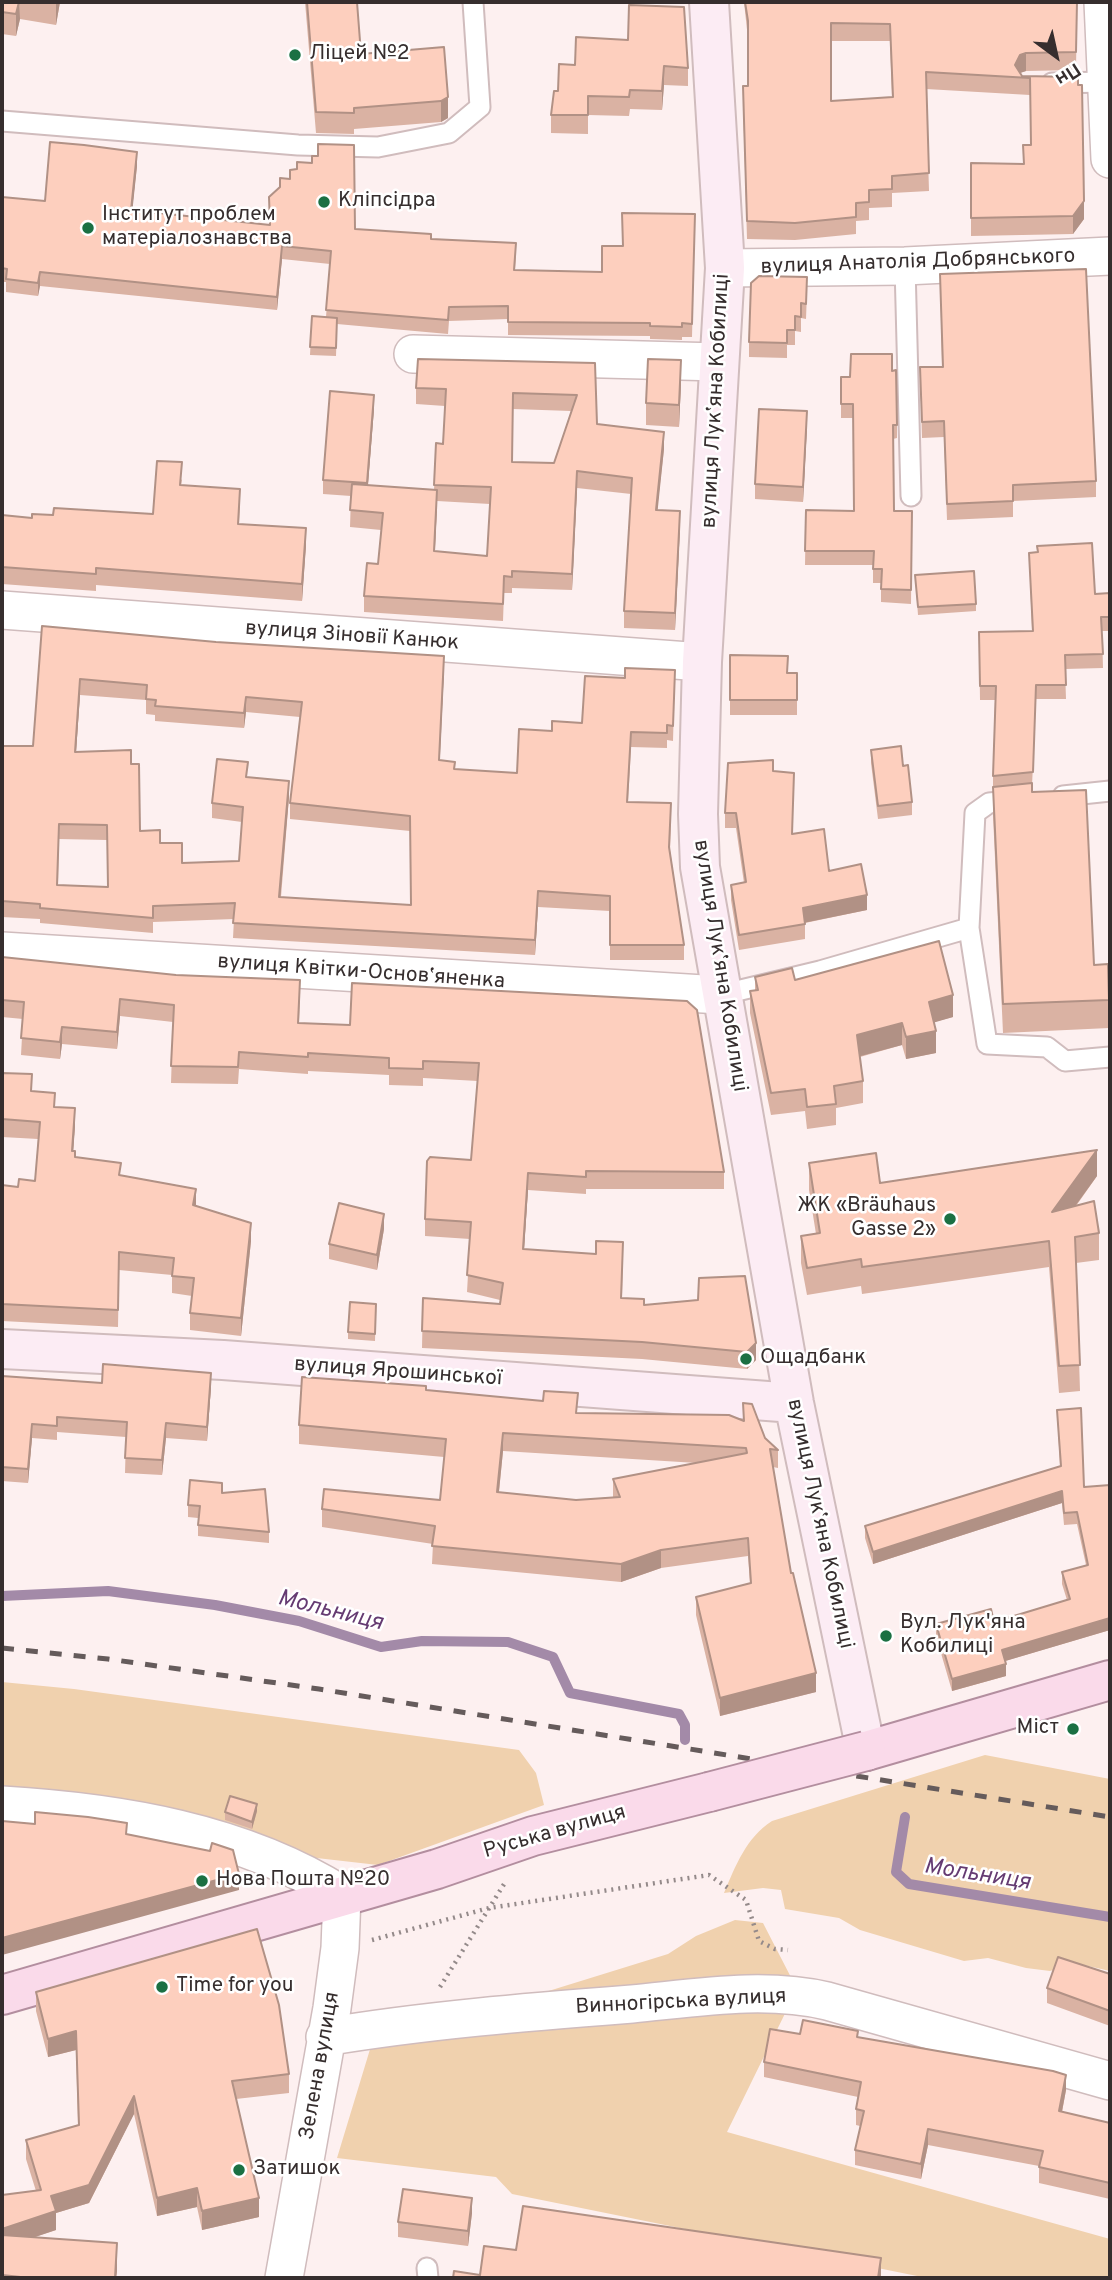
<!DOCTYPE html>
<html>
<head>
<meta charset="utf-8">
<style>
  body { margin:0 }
  #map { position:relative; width:1112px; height:2280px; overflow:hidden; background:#fdf0f0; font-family:Overpass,sans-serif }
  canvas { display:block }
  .frame { position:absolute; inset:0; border:4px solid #362e2e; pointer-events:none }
  .north { position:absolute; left:1021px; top:21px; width:70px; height:70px; -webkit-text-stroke:5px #fff; paint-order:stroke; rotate:147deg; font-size:19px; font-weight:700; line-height:28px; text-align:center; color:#362e2e }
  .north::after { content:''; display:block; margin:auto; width:24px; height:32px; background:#362e2e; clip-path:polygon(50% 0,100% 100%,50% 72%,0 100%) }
</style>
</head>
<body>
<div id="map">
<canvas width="1112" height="2280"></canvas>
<div class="frame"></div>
<div class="north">Пн</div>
</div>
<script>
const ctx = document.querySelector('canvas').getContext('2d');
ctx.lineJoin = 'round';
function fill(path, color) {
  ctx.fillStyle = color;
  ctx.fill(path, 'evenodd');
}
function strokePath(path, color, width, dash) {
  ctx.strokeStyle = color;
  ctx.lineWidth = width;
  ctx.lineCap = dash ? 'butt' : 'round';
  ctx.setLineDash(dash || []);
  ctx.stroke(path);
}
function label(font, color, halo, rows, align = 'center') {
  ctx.font = font + ' Overpass,sans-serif';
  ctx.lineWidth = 5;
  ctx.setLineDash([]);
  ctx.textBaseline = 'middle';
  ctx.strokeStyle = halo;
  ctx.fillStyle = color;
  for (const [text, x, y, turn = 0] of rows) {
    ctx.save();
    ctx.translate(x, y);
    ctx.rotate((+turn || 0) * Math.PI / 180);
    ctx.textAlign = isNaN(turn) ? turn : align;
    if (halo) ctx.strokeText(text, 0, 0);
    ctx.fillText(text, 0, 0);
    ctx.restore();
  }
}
fill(new Path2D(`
  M2 1682 74 1689 519 1750 536 1773 544 1805 378 1865 299 1856 2 1794Z
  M985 1755 1110 1779V1971L1075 1963 1050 1971 1026 1968 988 1958 964 1961 860 1930 839 1918 785 1909 781 1890 763 1888 724 1893C736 1865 746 1838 772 1821Z
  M735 1920 763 1923 797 1989 727 2132 1110 2239V2278H927L512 2194 496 2177 337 2158 371 2046 668 1954 696 1936Z`), '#f0d1ae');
strokePath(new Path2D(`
  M2 1596 108 1591 215 1605 299 1621 381 1647 422 1641 508 1642 553 1657 570 1693 679 1714 685 1725V1740
  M905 1817 896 1872 909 1884 1110 1917`), '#a38aa8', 10);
const lane = new Path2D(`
  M1052 83 1107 82
  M2 121 298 145 378 147 449 133 480 107 473 2
  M905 266 911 496
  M1063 796 1110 791
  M969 928 987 1044 1047 1047 1065 1061 1110 1057
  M720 995 820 971 969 928 975 813 989 803 1019 800
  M427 2268 428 2278`);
const street = new Path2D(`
  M1103 2 1110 159
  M725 268 905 266 1110 256
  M413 354 719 362
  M2 610 702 662
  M2 951 720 995
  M2 1805C119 1812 242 1832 342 1895L340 1948 332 2008 284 2278
  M325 2037C427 2020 529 2012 632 2004 695 1998 764 1986 827 2001L1110 2081`);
const secondary = new Path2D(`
  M709 2 725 268 702 662 698 814 700 867 794 1403 866 1751
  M2 1349 223 1360 794 1403`);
const primary = new Path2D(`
  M866 1751 1110 1680
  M2 1995 437 1869 533 1836 709 1792`);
strokePath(lane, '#d0bcbd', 23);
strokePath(street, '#d0bcbd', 40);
strokePath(secondary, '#d0bcbd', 42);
strokePath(primary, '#b38e9f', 42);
strokePath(new Path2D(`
  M372 1940 489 1908 709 1875 746 1900 759 1941 775 1949 788 1950
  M440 1987 506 1881`), '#948a8a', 4.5, [2, 5]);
strokePath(lane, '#fff', 19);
strokePath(street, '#fff', 37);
strokePath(secondary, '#fcecf4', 38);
strokePath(primary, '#fadaea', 38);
strokePath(new Path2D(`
  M2 1648 108 1659 319 1689 1110 1817`), '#655b5b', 5, [12, 12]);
const primaryBridge = new Path2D(`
  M709 1792 866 1751`);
strokePath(primaryBridge, '#b38e9f', 42, []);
strokePath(primaryBridge, '#fadaea', 38);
fill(new Path2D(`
  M2 2H60L56 25 20 19 16 36 2 34Z
  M305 2H357L361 54 444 47 448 118 441 122 354 129V134L316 133Z
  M744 2H1077L1076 70 1026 71 1020 73 1022 76 1078 77 1084 219 1073 234 971 236V163L1023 164V145H1031L1030 95 926 89 929 191 892 193V207L869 208V220L856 221V234L795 240 747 239 743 103 748 86V39ZM831 41H890L892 98 831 101Z
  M576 37 688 68V86L664 85 662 110 630 109 629 116 588 115V134L551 133V115L558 91 575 65Z
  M318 144 355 229 431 239 516 256 515 270 602 272 623 246 695 214 692 337H682V340L650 339V336L508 335V319L449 321 448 334 337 324 336 356 310 355 312 316 326 317 330 264 282 259 277 310 40 286 38 296 6 292V282H2V197L45 201 137 166 132 210 270 225 290 179 297 170 312 163 318 156Z
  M940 274 1096 481V497L1013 501V517L947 520 944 437 922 438 920 367H942Z
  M807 292 806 319 801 318V332L795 331V345H787V358L749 357V342Z
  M595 363 597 424 664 449 657 510 680 527 675 630 624 628V611L631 494 577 488 572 590 512 588V593H504L503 621 364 612V596L378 564 381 530 350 527 351 496 323 494V480L374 409 368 485 434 490 436 443 443 444 445 406 416 404V388ZM513 409 571 411 554 463 513 462ZM437 501 490 504 487 556 435 551Z
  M892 371 897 425V438L893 439 894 511H912L911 604 881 602V583H873V565H805L806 510 853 511V418H841V377H850Z
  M681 382 679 427 646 425V403Z
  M807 426 803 502 755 499V484Z
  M182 479 181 486 240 506 239 524 306 545 302 601 96 585V591L2 584V515L32 518 53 515 153 514Z
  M1029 553 1095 594 1110 593V631H1102L1103 668 1065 669 1066 699H1036L1032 786V792L1094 965 1109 1000V1028L1003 1033 993 815V776L995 700H980L979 632 1032 631Z
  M915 575 976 604V611L918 615Z
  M42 626 444 671 439 760 455 769 517 773 552 731 582 723 625 678 675 670 673 741 667 740V748L631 747 628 802 671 818 670 850 684 945V960H610V911L538 907 535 955 233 938 234 919 153 922V933L40 923V919L2 917V746H33ZM80 695 146 700V714L155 715V721L244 728 246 712 300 717 290 803V819L410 831 411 905 281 897 289 797 247 777 212 803V818L242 822 239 861 182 863 160 843 140 831 131 764 76 752ZM59 839 107 840 108 887 58 885Z
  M730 655 788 673H797V715H730Z
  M871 750 903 766 912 802V815L878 819 871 763Z
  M773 771 793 834 867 910 805 923V939L739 950 731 900V885L744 883 736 828H725V813Z
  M2 957 300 998 299 1023 350 1025 352 983 724 1172V1189H586V1194L528 1190 524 1249 623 1259 622 1298 644 1305 698 1300 756 1360 747 1369 642 1359 422 1348 423 1298 500 1304V1300L467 1292 470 1239 425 1236V1219L471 1160 478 1081 423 1078V1086L389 1085V1075L308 1071V1074L239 1069 238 1084 171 1083 173 1022 120 1016 117 1049 62 1044 60 1059 21 1055 23 1019 2 1017Z
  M755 977 795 980 953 1017 934 1022 936 1053 906 1059 902 1045 860 1057 863 1081V1103L836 1108V1125L807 1129 805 1111 771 1115 750 1013V991L755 990Z
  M2 1073 32 1091 55 1107 75 1126 73 1151 75 1157 196 1206 251 1241 241 1336 190 1330V1313L192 1296 172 1293V1275L119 1270 118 1327 2 1321V1185L18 1187 35 1181 38 1139 2 1137Z
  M809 1163 880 1183 1097 1176 1076 1206 1099 1233V1260L1076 1263 1080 1391 1059 1393 1049 1267 862 1294 861 1286 807 1295 801 1263V1236L816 1234 809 1190Z
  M384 1229 377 1270 329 1259V1244Z
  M376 1304 375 1341 348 1339V1332Z
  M2 1376 102 1383 211 1387 207 1441 166 1438 162 1475 125 1473 126 1437 57 1432V1440L32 1438 28 1483 2 1481Z
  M426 1390 578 1413 743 1420V1403L765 1438 778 1450V1468L773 1467 791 1573 816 1692 720 1716 696 1615V1597L750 1583 748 1556 661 1568 621 1582 432 1564 433 1544 322 1527V1509L440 1500 444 1457 299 1444V1425ZM503 1451 697 1463 613 1479V1497L576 1500 499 1492Z
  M1057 1410 1084 1487 1110 1485V1630L1005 1661 1006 1676 952 1691 936 1636V1624L994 1622 1067 1600 1062 1584V1572L1086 1565 1077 1524 1064 1525 1062 1503 873 1564 865 1538V1526L1060 1466Z
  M222 1493 269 1532V1543L198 1536V1518L188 1517V1505Z
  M257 1811 252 1829 225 1820V1812Z
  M1110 1974V2026L1047 2003V1988Z
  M36 1992 289 2074V2093L236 2099 259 2217 202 2230 197 2207 157 2216 134 2114 89 2203 56 2213V2230L35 2237 117 2271 116 2278H2V2196L36 2191 26 2159V2140L78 2125 76 2050 48 2057 36 2011Z
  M800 2034 858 2037 1066 2090 1062 2112 1110 2123V2199L1039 2183V2166L928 2145 921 2179 855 2165V2150L860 2126 856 2125V2109L858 2097 764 2077V2062Z
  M472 2213 468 2246 398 2237V2222Z`), '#dab2a3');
fill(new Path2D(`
  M19 2 20 19 16 36V14Z
  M56 2H60L56 25Z
  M1026 53V71L1020 73 1015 65 1020 55Z
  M664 66V85L662 110V91Z
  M448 97V118L441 122V101Z
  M137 152V166L131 224V210Z
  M1084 201V219L1073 234V216Z
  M282 246V259L277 310V297Z
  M40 272V286L38 296V283Z
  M681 360V382L679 427V405Z
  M374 395V409L367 497V483Z
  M807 411V426L803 502V487Z
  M664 432V449L656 526V510Z
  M577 471V488L572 590V574Z
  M437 490V507L434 567V551Z
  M680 511V527L675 630V613Z
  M306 528V545L302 601V584Z
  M444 656V671L439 776V760Z
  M80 679V695L75 767V752Z
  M246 697V712L244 728V713Z
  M289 781V797L279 912V897Z
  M538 891V907L535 955V940Z
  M867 895V910L803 923V908Z
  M953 995V1017L929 1024V1002Z
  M120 999V1016L117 1049V1032Z
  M902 1023V1045L857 1057V1035Z
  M62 1027V1044L60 1059V1042Z
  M936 1031V1053L906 1059V1037Z
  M75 1108V1126L72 1169V1151Z
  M1097 1150V1176L1052 1238V1212Z
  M528 1173V1190L523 1266V1249Z
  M196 1189V1206L193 1205Z
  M384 1214V1229L377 1270V1255Z
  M251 1223V1241L241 1336V1318Z
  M756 1343V1360L747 1369V1352Z
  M211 1373V1387L207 1441V1427Z
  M166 1423V1438L162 1475V1460Z
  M32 1424V1438L28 1483V1469Z
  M503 1433V1451L497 1510V1492Z
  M1062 1491V1503L873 1564V1552Z
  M661 1550V1568L621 1582V1564Z
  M1110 1618V1630L1002 1662V1650Z
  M1006 1664V1676L952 1691V1679Z
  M816 1673V1692L720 1716V1698Z
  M257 1804V1811L252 1829V1822Z
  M239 1874V1890L2 1955V1938Z
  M76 2031V2050L48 2057V2039Z
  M1066 2075V2090L1059 2127V2111Z
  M134 2096V2114L89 2203 56 2213V2230L2 2248V2229L51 2196Z
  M928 2129V2145L921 2179V2164Z
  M197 2188V2207L157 2216V2198Z
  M259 2198V2217L202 2230V2211Z
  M472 2198V2213L468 2246V2231Z
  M117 2243V2271L116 2278H115Z
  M881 2258V2278H878Z`), '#b19185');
const building = new Path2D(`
  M2 2H19L16 14 2 12Z
  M307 2H357L361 54 444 47 448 97 441 101 354 108V113L316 112Z
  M745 2H1077L1076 52 1026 53 1020 55 1015 65 1022 76 1078 77V85H1082L1084 201 1073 216 971 218V163L1024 164 1023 145H1031L1030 78 926 72 929 173 892 176V189L869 190V202L856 203V217L795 223 747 221 743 86H748V21ZM831 23 890 24 893 97 831 101Z
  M629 5 684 7 688 68 664 66 662 91 630 90 629 97 588 96V115H551L554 91H558L559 64 575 65 576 37 628 40Z
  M50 142 84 145 137 152 131 210 270 225 269 197 280 187V178L290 179V170L297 169V162L312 163V156H318V144L354 145 355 229 431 234V239L516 243 514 270 602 272V246H623L622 213 695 214 692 324 682 323V327L650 326V323L508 322V306L449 307 448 320 326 310 331 251 282 246 277 297 40 272 38 283 6 279 7 269 2 268V197L45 201Z
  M1086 269 1096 481 1013 485V501L947 504 944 421 922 422 920 367H943L940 274Z
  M759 276 807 277 806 304 801 303V317L795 316V330H787V343L749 342 751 283Z
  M312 316 337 318 336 348 310 347Z
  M851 354H892V371L896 370 897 425H893L894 511H912L911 590 881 589 882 569H873L874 551H805L806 510 854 511 853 404H841V377H850Z
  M418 359 595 363 597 424 664 432 656 510 680 511 675 613 624 611 632 478 577 471 572 574 512 571V577L504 576 503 604 364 596 367 563 378 564 383 513 350 510 352 484 437 490 434 551 487 556 491 487 434 485 436 443 443 444 446 389 416 388ZM513 393 577 395 554 463 512 462Z
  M648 359 681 360 679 405 646 403Z
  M330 391 374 395 367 483 323 480Z
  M759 409 807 411 803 487 755 484Z
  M157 461 182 462 180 485 240 489 238 524 306 528 302 584 96 568V574L2 567V515L32 518V514L53 515 54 508 153 514Z
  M1092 543 1095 594 1110 593V617H1101L1103 654 1065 655 1066 685H1036L1033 772 993 776 996 686H980L979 632 1033 631 1029 553 1038 552 1037 546Z
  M974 571 976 604 918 607 915 575Z
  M42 626 216 642 444 656 439 760 455 762 454 769 517 773 519 729 552 731V721L582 723 585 676 625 678V668L675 670 673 726 667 725V733L631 732 627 802 671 803 669 847 684 945H610V896L538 891 535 940 233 923 235 903 153 906V918L40 908V904L2 901V746H33ZM80 679 147 685 146 699 156 700 155 706 244 713 246 697 302 702 290 803 410 816 411 905 279 897 289 781 246 777 248 762 217 759 212 803 243 807 239 861 182 863V843H160V830L140 831 139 764H131V750L75 752ZM59 824 107 825 108 887 57 885Z
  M730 655 788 656 787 673H797V700H730Z
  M901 746 903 766 908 765 912 802 878 806 871 750Z
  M773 760V771L794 773 792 834 824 829 829 871 861 864 867 895 803 908 805 924 739 935 731 885 746 882 736 813H725L728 763Z
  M1032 783V792L1086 790 1094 965 1108 964 1109 1000 1003 1004 993 787Z
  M939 941 953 995 929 1002 936 1031 906 1037 902 1023 857 1035 863 1081 834 1086 836 1104 807 1107 805 1089 771 1093 750 991 758 990 755 977 792 968 795 980Z
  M2 957 176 975 300 980 298 1023 350 1025 352 983 687 1001 697 1010 724 1172 586 1171V1177L528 1173 523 1249 596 1254V1241L623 1242 621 1298 644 1299V1305L698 1300 699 1278 745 1276 756 1343 747 1352 642 1342 422 1331 423 1298 500 1304 503 1283 467 1275 471 1222 425 1219 427 1161 430 1157 471 1160 479 1063 423 1061V1069L389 1068V1058L308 1053V1057L239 1052 238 1067 171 1066 174 1005 120 999 117 1032 62 1027 60 1042 21 1038 24 1002 2 1000Z
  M2 1073 32 1074 31 1091 55 1093 54 1107 75 1108 72 1151H75V1157L121 1163 119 1175 196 1189 193 1205 251 1223 241 1318 190 1313 194 1278 172 1276 174 1258 119 1252 118 1310 2 1304V1185L18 1187 19 1179 35 1181 40 1122 2 1119Z
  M1097 1150 1052 1212 1094 1201 1099 1233 1075 1237 1080 1365 1059 1366 1049 1241 862 1267 861 1259 807 1268 801 1236 820 1233 809 1163 876 1153 880 1183Z
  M339 1203 384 1214 377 1255 329 1244Z
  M350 1302 376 1304 375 1334 348 1332Z
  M103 1364 211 1373 207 1427 166 1423 162 1460 125 1458 127 1422 57 1417V1426L32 1424 28 1469 2 1467V1376L102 1383Z
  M302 1377 426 1386V1390L543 1401 544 1391 578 1393 576 1413 729 1415 744 1421 743 1403 752 1404 765 1438 778 1450 770 1449 791 1573H793L816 1673 720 1698 696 1597 751 1583 748 1538 661 1550 621 1564 432 1546 435 1526 322 1509 324 1489 440 1500 446 1439 299 1425ZM503 1433 746 1448 747 1453 613 1479 620 1497 576 1500 497 1492Z
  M1081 1408 1084 1487 1110 1485V1618L1002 1650 1006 1664 952 1679 936 1624 991 1609 994 1622 1070 1599 1062 1572 1088 1565 1077 1512 1064 1513 1062 1491 873 1552 865 1526 1061 1466 1057 1410Z
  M190 1480 222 1483V1493L265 1489 269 1532 198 1525 200 1506 188 1505Z
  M230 1796 257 1804 252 1822 225 1812Z
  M35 1812 88 1817 127 1823 126 1834 210 1851 212 1843 233 1850 239 1874 2 1938V1821L35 1824Z
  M257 1929 279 2005 289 2074 232 2081 259 2198 202 2211 197 2188 157 2198 134 2096 89 2185 51 2196 56 2211 2 2229V2195L41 2190 26 2140 79 2125 76 2031 48 2039 36 1992Z
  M1058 1957 1110 1974V2011L1047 1988Z
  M803 2020 858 2031 857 2037 1053 2071 1066 2075 1059 2111 1110 2123V2183L1039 2167 1043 2151 928 2129 921 2164 855 2150 864 2111 856 2109 861 2082 764 2062 770 2029 800 2034Z
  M403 2189 472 2198 468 2231 398 2222Z
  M523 2206 881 2258 878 2278H453L454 2271 480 2275 484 2246 516 2250Z
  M2 2235 117 2243 115 2278H30L2 2275Z`);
fill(building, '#fdcfbe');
strokePath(building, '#b19185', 2);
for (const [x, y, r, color] of [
  [295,55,7,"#1b7043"],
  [324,202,7,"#1b7043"],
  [88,228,7,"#1b7043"],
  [950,1219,7,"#1b7043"],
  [746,1359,7,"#1b7043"],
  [886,1636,7,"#1b7043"],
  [1073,1729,7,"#1b7043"],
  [202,1881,7,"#1b7043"],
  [162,1987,7,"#1b7043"],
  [239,2170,7,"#1b7043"]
]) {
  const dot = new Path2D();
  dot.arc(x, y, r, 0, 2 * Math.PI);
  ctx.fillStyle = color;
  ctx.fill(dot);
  strokePath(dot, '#fff', 2.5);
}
label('21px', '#362e2e', '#fff', [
  ["Ліцей №2",309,55],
  ["Кліпсідра",338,202],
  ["Інститут проблем",102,216],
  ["матеріалознавства",102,240],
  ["ЖК «Bräuhaus",936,1207,"right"],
  ["Gasse 2»",936,1231,"right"],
  ["Ощадбанк",760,1359],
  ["Вул. Лук'яна",900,1624],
  ["Кобилиці",900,1648],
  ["Міст",1059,1729,"right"],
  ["Нова Пошта №20",216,1881],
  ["Time for you",176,1987],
  ["Затишок",253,2170]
], 'left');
label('21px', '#362e2e', '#fff', [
  ["вулиця Анатолія Добрянського",918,263,-2],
  ["вулиця Лукʼяна Кобилиці",717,401,-87],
  ["вулиця Зіновії Канюк",352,637,4],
  ["вулиця Лукʼяна Кобилиці",719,966,81],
  ["вулиця Квітки-Основʼяненка",361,973,4],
  ["вулиця Ярошинської",398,1373,4],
  ["вулиця Лукʼяна Кобилиці",819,1524,78],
  ["Руська вулиця",555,1833,-16],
  ["Винногірська вулиця",681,2003,-3],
  ["Зелена вулиця",321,2066,-80]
]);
label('italic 23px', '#653b72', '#fff', [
  ["Мольниця",330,1612,14],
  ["Мольниця",977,1876,9]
]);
</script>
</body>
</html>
